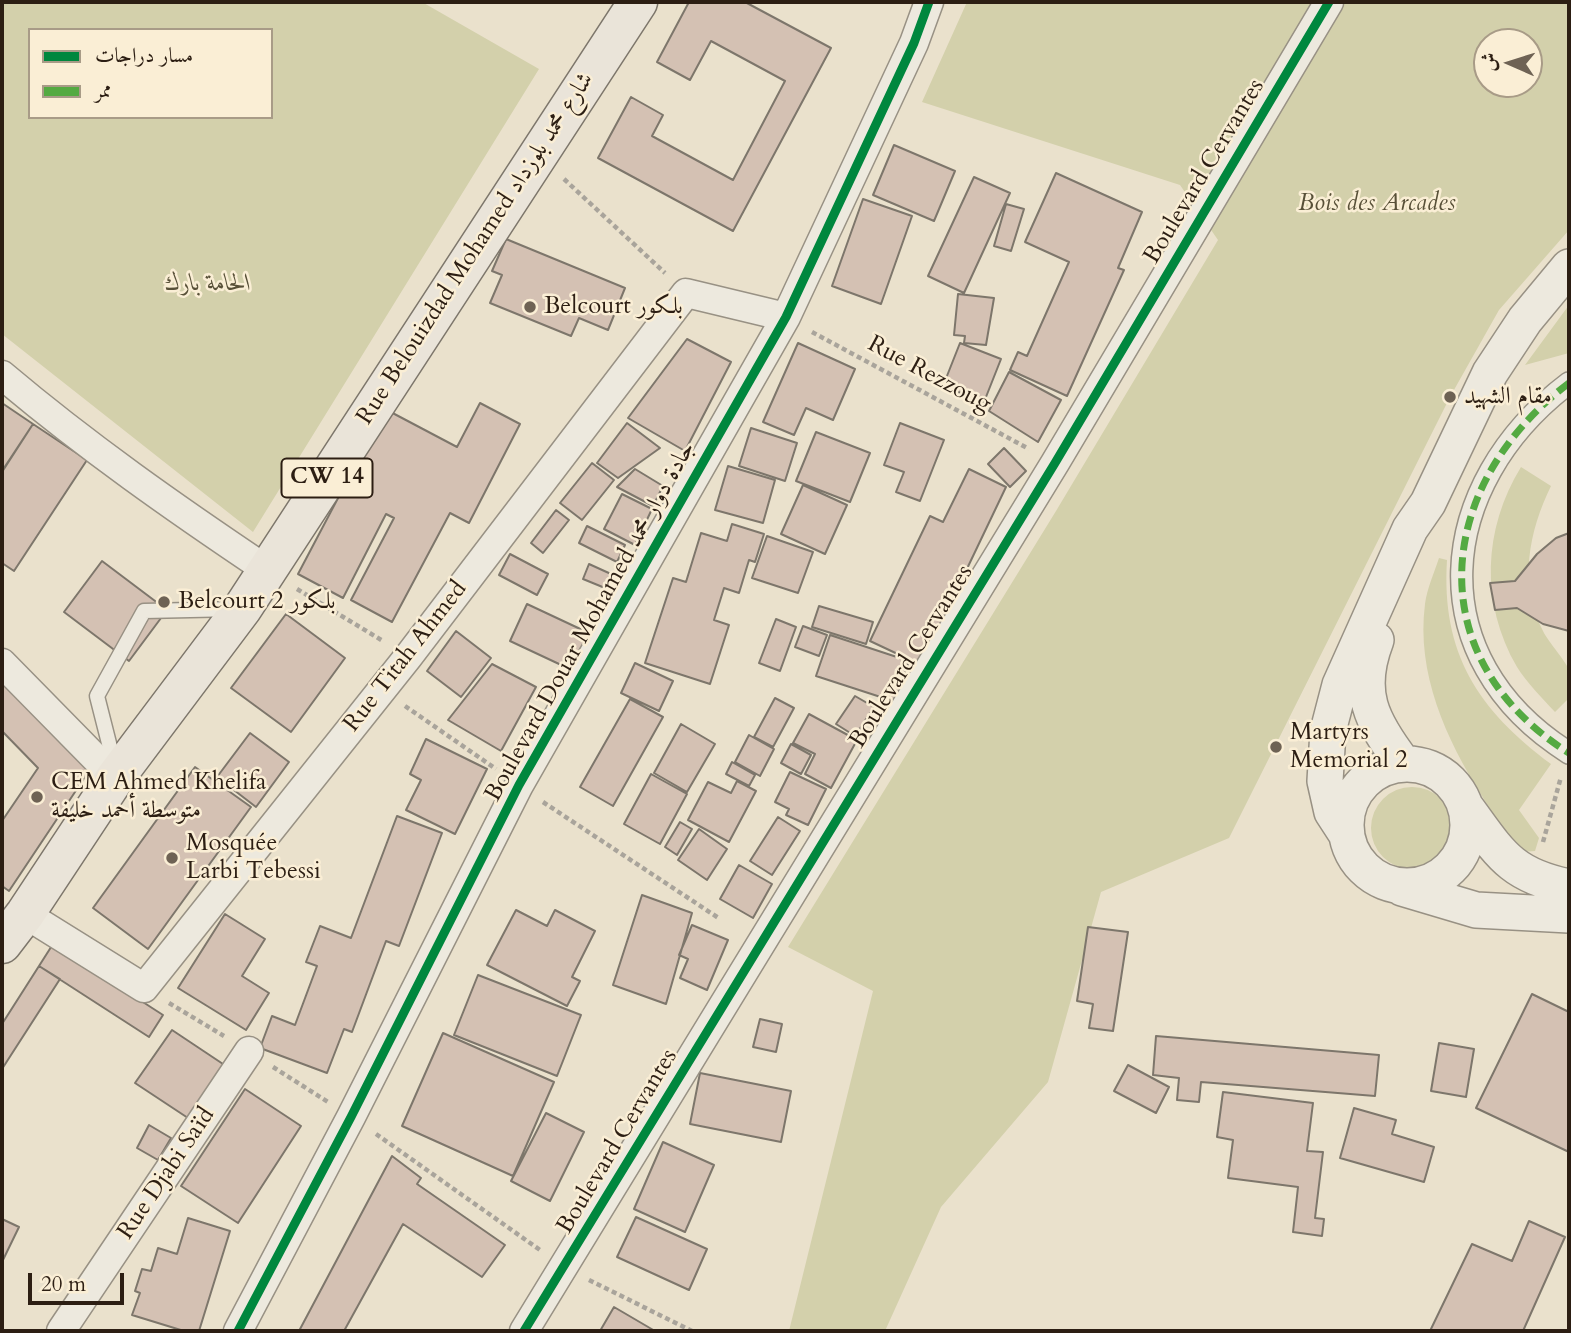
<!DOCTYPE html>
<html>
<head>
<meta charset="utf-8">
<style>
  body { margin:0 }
  #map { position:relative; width:1571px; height:1333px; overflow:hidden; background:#eae1cc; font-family:Cardo,Amiri,serif }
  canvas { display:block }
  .frame { position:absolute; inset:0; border:4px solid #2c1e13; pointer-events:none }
  .legend { position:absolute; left:28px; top:28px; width:245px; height:91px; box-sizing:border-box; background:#faeed5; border:2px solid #a89b87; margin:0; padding:9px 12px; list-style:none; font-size:21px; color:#2c1e13 }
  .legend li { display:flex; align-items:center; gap:14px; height:35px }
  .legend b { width:35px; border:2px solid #a89b87 }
  .north { position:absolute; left:1473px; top:28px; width:70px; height:70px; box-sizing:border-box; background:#faeed5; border:2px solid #a89b87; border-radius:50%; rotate:273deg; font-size:19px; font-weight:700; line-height:28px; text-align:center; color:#2c1e13 }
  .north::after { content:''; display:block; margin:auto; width:24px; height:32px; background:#6e6254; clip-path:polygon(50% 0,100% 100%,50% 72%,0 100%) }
  .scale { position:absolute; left:28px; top:1273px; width:96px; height:32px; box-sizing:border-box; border:4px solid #2c1e13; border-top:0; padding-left:9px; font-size:21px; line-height:24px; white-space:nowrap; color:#2c1e13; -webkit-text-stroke:5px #faeed5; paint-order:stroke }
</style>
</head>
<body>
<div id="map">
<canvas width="1571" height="1333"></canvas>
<div class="frame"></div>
<ul class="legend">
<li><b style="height:9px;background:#00873e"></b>مسار دراجات</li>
<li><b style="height:9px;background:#54aa42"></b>ممر</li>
</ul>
<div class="north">ش</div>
<div class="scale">20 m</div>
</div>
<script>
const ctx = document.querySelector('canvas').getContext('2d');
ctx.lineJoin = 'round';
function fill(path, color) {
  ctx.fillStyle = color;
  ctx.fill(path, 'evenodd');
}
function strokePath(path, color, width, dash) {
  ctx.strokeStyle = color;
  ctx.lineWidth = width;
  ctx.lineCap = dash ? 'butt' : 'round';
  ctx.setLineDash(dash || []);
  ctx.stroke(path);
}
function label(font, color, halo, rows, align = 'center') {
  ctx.font = font + ' Cardo,Amiri,serif';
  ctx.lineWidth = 5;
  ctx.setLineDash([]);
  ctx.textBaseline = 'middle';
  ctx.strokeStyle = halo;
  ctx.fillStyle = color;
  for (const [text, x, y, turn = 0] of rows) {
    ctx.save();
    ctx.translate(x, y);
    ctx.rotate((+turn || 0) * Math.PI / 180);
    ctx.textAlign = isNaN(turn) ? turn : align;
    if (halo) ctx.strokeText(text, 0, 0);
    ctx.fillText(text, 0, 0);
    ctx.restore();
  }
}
fill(new Path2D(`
  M2 2H422L539 69 253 532 2 334ZM30 30H271V117H30Z
  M967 2H1569V230L1499 310 1450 397 1229 838 1101 892 1048 1082 941 1207 885 1331H789L873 991 788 947 1056 511 1218 240 1180 185 922 102ZM1487 42H1529V84H1487Z
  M1569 305V353L1525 365Z
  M1521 467 1551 486C1529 531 1518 584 1543 631 1548 642 1568 663 1569 671 1571 680 1569 690 1569 698L1555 712C1542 698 1527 683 1517 667 1480 603 1483 529 1521 467Z
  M1439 558 1447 560C1441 653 1478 710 1551 764L1519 810 1539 838 1535 851 1522 852C1505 838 1493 815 1482 796 1446 739 1416 673 1425 604 1427 589 1434 573 1439 558Z
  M1371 828a41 41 0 1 1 82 0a41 41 0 1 1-82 0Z`), '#d3d0ab');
const building = new Path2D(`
  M689 2H745L831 48 733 231 598 158 631 97 663 115 652 136 733 180 785 81 711 41 690 80 657 62Z
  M894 145 955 171 934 221 873 195Z
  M1056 173 1142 212 1118 268 1124 270 1067 396 1010 370 1018 352 1027 356 1069 262 1025 242Z
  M974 177 1010 193 964 293 928 276Z
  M863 199 912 216 881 304 832 286Z
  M1006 204 1024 209 1011 251 994 246Z
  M506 239 625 288 608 330 579 318 571 336 490 303 502 275 492 271Z
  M958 294 994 298 986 345 964 343 965 336 954 335Z
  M687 339 731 362 685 451 628 418Z
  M798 343 855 369 833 420 806 408 794 435 763 422Z
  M960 343 1001 359 984 402 943 386Z
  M1009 372 1061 400 1038 442 989 411Z
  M2 403 33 424 2 472Z
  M480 403 520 424 469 523 450 513 392 622 351 600 394 518 386 514 343 598 298 574 385 409 457 447Z
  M627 423 660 448 618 478 597 463Z
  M900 423 944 440 920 501 896 492 904 472 884 465Z
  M33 424 87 460 14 571 2 563V471Z
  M751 428 797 443 785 481 739 466Z
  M816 432 870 453 850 502 796 481Z
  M1004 448 1026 471 1010 487 988 464Z
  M592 463 614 480 582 520 560 503Z
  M728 466 775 480 763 523 715 510Z
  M635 469 663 486 653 506 617 487Z
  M969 469 1006 487 921 665 870 641 930 516 943 522Z
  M803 485 847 505 825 554 781 534Z
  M622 494 652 509 635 545 604 529Z
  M556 510 569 520 543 553 531 543Z
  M732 524 764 534 755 562 749 560 739 593 724 588 714 620 729 625 710 684 645 663 673 578 686 582 701 533 727 541Z
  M587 526 625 545 617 562 579 543Z
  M1569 533V631L1543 624 1517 608 1495 610 1490 583 1515 581 1537 554 1556 538Z
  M767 536 813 552 798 593 752 578Z
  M510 554 548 574 537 595 499 575Z
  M102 561 167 610 129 661 64 612Z
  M589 564 611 574 605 588 583 579Z
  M527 604 591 634 574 671 510 641Z
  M819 606 873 622 866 644 812 627Z
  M286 614 345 658 291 732 231 688Z
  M776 619 796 627 780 671 759 663Z
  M803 626 827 635 819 656 795 647Z
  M456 631 491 658 461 697 427 671Z
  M830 635 909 661 896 702 816 676Z
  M635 663 673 681 659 711 621 693Z
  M492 664 536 687 501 751 448 720Z
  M9 678 95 762 9 891 2 886V821L38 768 2 731V687Z
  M855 696 874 707 855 736 836 724Z
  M775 698 794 708 773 747 754 737Z
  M630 699 663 717 613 806 580 787Z
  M809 714 857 740 831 788 805 774 815 754 793 743Z
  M681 724 715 744 687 792 654 773Z
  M250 733 289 762 256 807 217 777Z
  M749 735 774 749 760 776 735 762Z
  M426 739 487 769 455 834 406 810 421 780 410 774Z
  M791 744 811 755 801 774 781 763Z
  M732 762 755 775 749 786 726 774Z
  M195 767 251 807 148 949 93 908Z
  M790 772 826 789 808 825 786 815 789 809 775 802Z
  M651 774 687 794 660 844 624 824Z
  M737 781 756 791 729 842 688 820 708 782 731 793Z
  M397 816 442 833 399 946 386 941 352 1032 344 1029 327 1073 260 1048 272 1016 295 1025 317 966 306 962 320 926 351 938Z
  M778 817 800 831 772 875 750 861Z
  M680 822 692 829 677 855 665 847Z
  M699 829 727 849 707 880 678 860Z
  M739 865 772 884 753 918 720 899Z
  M642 895 692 913 666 1004 613 985Z
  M516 910 547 926 555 910 595 931 572 977 580 981 567 1006 487 965Z
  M225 914 265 939 242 976 269 993 246 1030 178 988Z
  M692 925 728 940 707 990 680 978 688 959 679 955Z
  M1088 927 1128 932 1113 1031 1089 1028 1093 1004 1077 1001Z
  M53 944 163 1015 149 1037 39 966Z
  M39 966 60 979 2 1069V1024Z
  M478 975 581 1015 557 1076 454 1035Z
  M1532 994 1569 1012V1152L1476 1108Z
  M760 1019 782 1024 776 1052 753 1047Z
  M172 1030 226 1066 191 1120 135 1083Z
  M443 1033 554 1082 513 1176 402 1126Z
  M1156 1036 1379 1055 1375 1096 1201 1082 1199 1102 1177 1100 1179 1078 1153 1075Z
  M1439 1043 1474 1049 1466 1097 1431 1091Z
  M1128 1065 1169 1087 1156 1113 1114 1091Z
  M700 1073 791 1091 781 1142 690 1124Z
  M245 1089 301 1126 238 1223 181 1186Z
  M1223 1092 1313 1103 1307 1151 1323 1152 1315 1218 1324 1219 1322 1236 1293 1232 1298 1187 1228 1178 1233 1140 1217 1137Z
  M1354 1108 1396 1120 1392 1134 1434 1147 1424 1182 1340 1158Z
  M546 1113 584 1132 550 1201 511 1181Z
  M149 1125 171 1138 158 1160 137 1148Z
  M663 1142 714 1165 685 1232 634 1209Z
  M392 1156 421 1178 417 1184 505 1245 482 1277 403 1224 344 1331H299Z
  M636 1217 707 1249 689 1290 617 1257Z
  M188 1218 230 1231 199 1331H184L132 1315 140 1293 135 1291 142 1269 151 1271 158 1248 177 1254Z
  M2 1219 19 1227 2 1262Z
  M1529 1221 1565 1237 1523 1331H1430L1472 1244 1512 1261Z
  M614 1307 655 1331H600Z`);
fill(building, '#d4c1b3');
strokePath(building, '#7d766b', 2);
const service = new Path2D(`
  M115 767 97 696 144 611 237 609`);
const pedestrian = new Path2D(`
  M1569 383C1434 485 1418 658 1569 753`);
const minor = new Path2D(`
  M2 375C86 446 176 509 267 570
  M2 663 115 778
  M25 914 144 988 408 657 686 293 786 317
  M61 1331 249 1051
  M238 1331 351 1117 519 785 786 317 914 43 929 2
  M524 1331 1055 463 1329 2`);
const tertiary = new Path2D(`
  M1376 640C1356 692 1371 721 1403 763
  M1346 825a61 61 0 1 1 122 0a61 61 0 1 1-122 0Z
  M1465 806C1499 852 1509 875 1569 887
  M1345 832 1332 812 1325 781 1328 731 1340 685 1410 529 1428 503 1490 373 1525 320 1569 267
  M1402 888 1476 910 1569 915`);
const primary = new Path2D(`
  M2 944 25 914 115 778 242 609 638 2`);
strokePath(service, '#989184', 17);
strokePath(pedestrian, '#989184', 24);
strokePath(minor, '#989184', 31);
strokePath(tertiary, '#989184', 38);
strokePath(primary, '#7d766b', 41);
strokePath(new Path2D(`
  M564 179 665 273
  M812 332 1029 449
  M297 589 383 641
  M405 706 496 769
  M543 802 720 919
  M1543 842 1561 777
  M169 1003 224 1036
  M273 1067 328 1102
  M376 1134 540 1250
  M589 1280 692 1331`), '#a9a49b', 4.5, [5, 3.5]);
strokePath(service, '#ede9de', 14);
strokePath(pedestrian, '#ede9de', 21);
strokePath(minor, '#ede9de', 28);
strokePath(tertiary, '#ede9de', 35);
strokePath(primary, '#eae4d9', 38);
strokePath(new Path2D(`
  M1569 383C1434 485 1418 658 1569 753`), '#54aa42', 7, [14, 7]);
strokePath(new Path2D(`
  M238 1331 351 1117 519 785 786 317 914 43 929 2
  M524 1331 1055 463 1329 2`), '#00873e', 9);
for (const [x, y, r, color] of [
  [530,307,7,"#6e6254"],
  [1450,397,7,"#6e6254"],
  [164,602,7,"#6e6254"],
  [1276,747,7,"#6e6254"],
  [37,797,7,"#6e6254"],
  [172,858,7,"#6e6254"]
]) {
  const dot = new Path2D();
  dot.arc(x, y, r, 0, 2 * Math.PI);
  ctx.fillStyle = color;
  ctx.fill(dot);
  strokePath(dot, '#faeed5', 2.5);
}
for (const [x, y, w] of [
  [327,478,91]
]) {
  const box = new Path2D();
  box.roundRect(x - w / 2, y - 19.5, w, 39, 5);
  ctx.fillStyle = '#faeed5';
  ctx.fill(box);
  strokePath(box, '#2c1e13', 2);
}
label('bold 23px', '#2c1e13', null, [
  ["CW 14",327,478]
]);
label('24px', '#2c1e13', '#faeed5', [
  ["Boulevard Cervantes",1205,172,-59],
  ["Rue Belouizdad Mohamed شارع محمد بلوزداد",476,249,-57],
  ["Rue Rezzoug",929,375,28],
  ["Boulevard Douar Mohamed جادة دوار محمد",591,622,-61],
  ["Rue Titah Ahmed",406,657,-52],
  ["Boulevard Cervantes",912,657,-58],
  ["Boulevard Cervantes",618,1142,-59],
  ["Rue Djabi Saïd",167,1174,-56]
]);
label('italic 24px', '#585038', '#faeed5', [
  ["Bois des Arcades",1377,204],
  ["الحامة بارك",208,284]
]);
label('24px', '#2c1e13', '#faeed5', [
  ["Belcourt بلكور",544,307],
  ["مقام الشهيد",1464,397],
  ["Belcourt 2 بلكور",178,602],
  ["Martyrs",1290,733],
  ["Memorial 2",1290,761],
  ["CEM Ahmed Khelifa",51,783],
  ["متوسطة أحمد خليفة",51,811],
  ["Mosquée",186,844],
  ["Larbi Tebessi",186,872]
], 'left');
</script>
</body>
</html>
